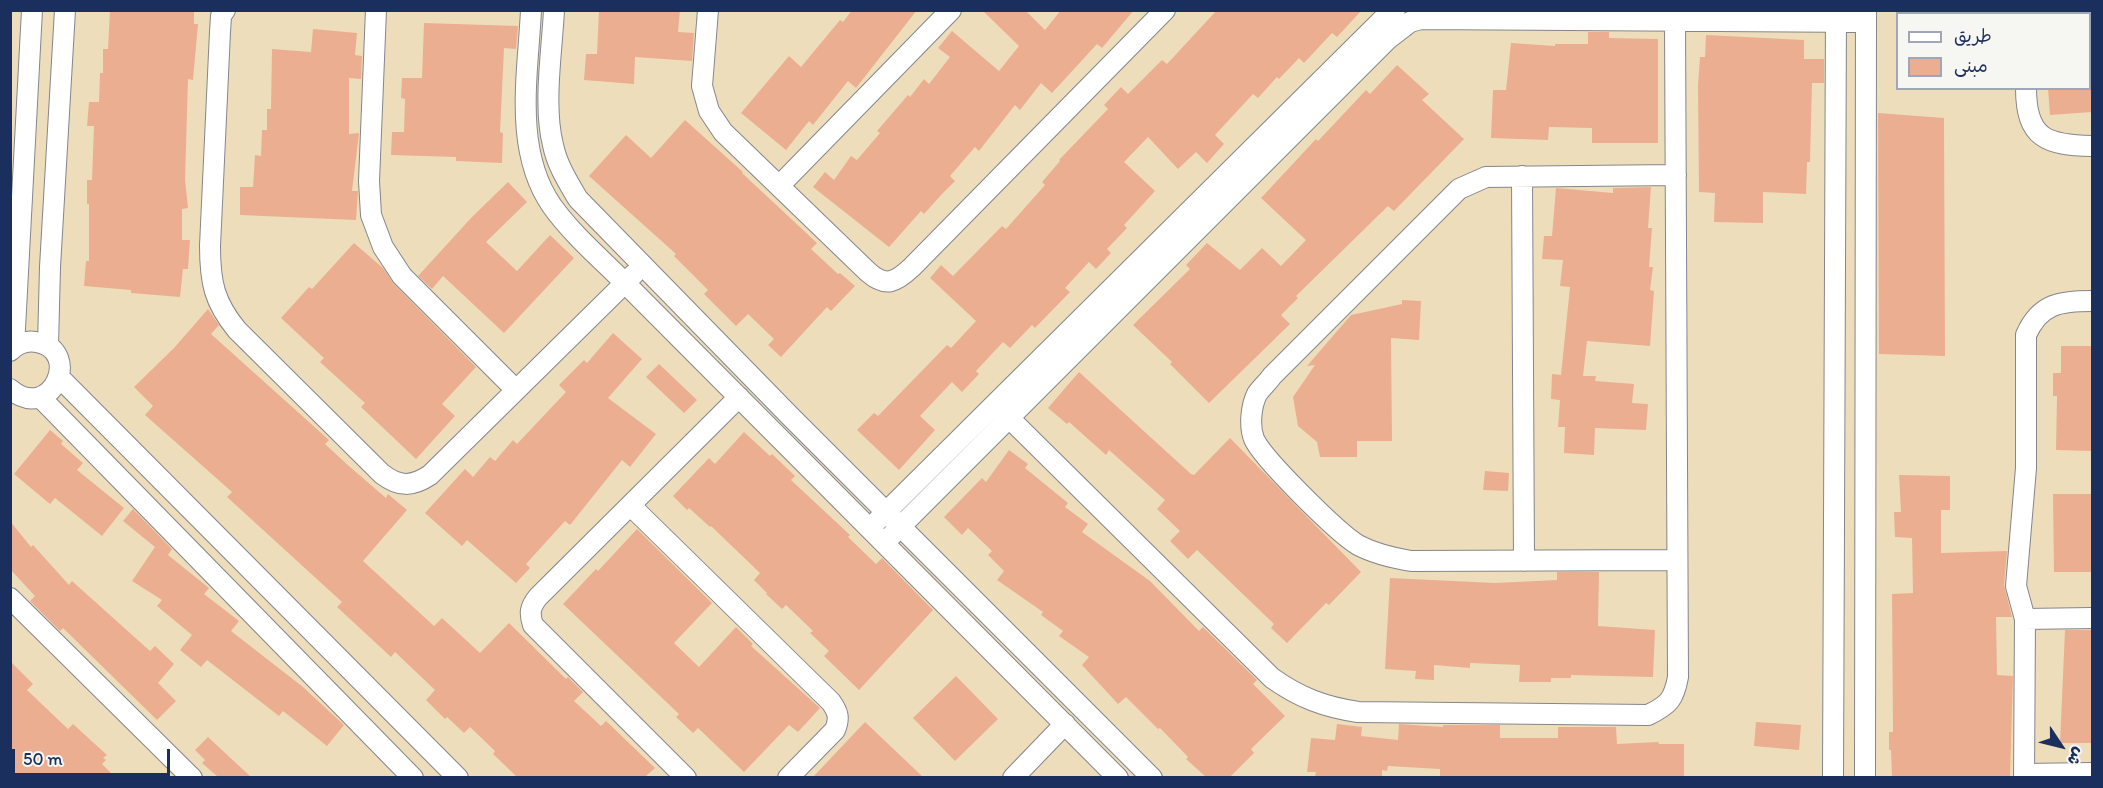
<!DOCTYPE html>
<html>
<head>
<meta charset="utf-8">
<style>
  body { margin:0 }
  #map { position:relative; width:2103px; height:788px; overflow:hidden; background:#edb; font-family:Itim,"Playpen Sans Arabic",sans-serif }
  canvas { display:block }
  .frame { position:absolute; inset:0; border:12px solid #1b2f5e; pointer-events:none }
  .legend { position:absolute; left:1896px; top:12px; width:195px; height:78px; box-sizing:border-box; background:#f6f6f2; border:2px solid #9ea6b7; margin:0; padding:8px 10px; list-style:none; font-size:18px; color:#1b2f5e }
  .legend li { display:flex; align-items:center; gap:12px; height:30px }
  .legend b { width:30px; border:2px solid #9ea6b7 }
  .north { position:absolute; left:2031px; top:716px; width:60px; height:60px; -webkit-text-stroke:4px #f6f6f2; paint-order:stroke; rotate:125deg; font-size:16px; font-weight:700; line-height:24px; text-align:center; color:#1b2f5e }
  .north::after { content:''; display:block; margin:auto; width:21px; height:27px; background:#1b2f5e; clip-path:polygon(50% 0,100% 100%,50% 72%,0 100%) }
  .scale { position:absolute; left:12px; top:749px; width:158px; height:27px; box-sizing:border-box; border:3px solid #1b2f5e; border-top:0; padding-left:8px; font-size:18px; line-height:21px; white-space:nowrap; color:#1b2f5e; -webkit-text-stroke:4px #f6f6f2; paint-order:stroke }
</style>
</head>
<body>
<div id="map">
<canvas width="2103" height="788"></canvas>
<div class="frame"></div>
<ul class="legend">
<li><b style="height:8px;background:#fff"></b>طريق</li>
<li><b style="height:16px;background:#ecae91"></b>مبنى</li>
</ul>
<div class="north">ش</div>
<div class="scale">50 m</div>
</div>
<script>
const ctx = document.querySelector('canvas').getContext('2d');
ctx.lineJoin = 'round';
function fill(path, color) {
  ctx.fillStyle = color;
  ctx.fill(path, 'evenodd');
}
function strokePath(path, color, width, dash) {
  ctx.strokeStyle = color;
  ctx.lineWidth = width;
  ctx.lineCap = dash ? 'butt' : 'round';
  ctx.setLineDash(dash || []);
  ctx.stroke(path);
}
fill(new Path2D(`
  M110 10H194V24H198L193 80 188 79 185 180 188 208 182 209V240H190L188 269H183L180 297 131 293V290L84 286 86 261H89V204H87V180H92L94 126H87L89 102H99L100 73H103V49H108Z
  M599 10H680L678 32 694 33 692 61 635 57 634 84 584 80 586 54H597Z
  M852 10H917L856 88 848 81 813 125 809 121 786 150 741 113 789 56 801 67 840 20 843 22Z
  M982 10H1025L1045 30 1061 10H1134L1102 48 1097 44 1052 93 1041 83 1020 110 1015 105 979 151 975 147 950 176 955 181 942 194 924 214 921 211 889 247 813 187 825 172 834 180 851 156 857 160 880 133 877 131 908 95 910 97 924 79 929 84 950 57 938 48 952 31 999 71 1019 46Z
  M1217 10H1362L1337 37 1332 33 1304 63 1299 58 1279 79 1277 77 1258 98 1253 94 1215 135 1224 144 1207 163 1196 152 1178 169 1148 137 1124 162 1155 191 1124 225 1127 228 1107 249 1111 253 1096 269 1089 262 1065 288 1070 292 1035 328 1032 325 1010 348 1003 342 976 371 979 374 962 392 952 382 920 416 935 430 899 470 857 430 874 413 878 416 947 345 951 348 976 321 930 278 941 265 953 276 1002 226 1006 229 1045 185 1042 182 1060 161 1059 160 1108 109 1104 105 1121 87 1128 94 1162 60 1167 64Z
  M424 23 518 26 516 49 504 48 500 132 503 133 502 163 456 161V157L391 155 392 132H404L405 99 401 98 402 78H422Z
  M313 29 357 33 355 55 362 56 361 79 349 78V134L359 133 352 191H358L356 220 240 215V187H253L255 155 261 156 262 130H267V109H271L272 49 311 52Z
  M1588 32H1609V38L1658 39V143H1592V128L1549 127 1548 140 1491 138 1493 90H1506L1511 43 1555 46V44H1588Z
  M1706 35 1804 40V59H1824V83H1812L1810 162H1807L1806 194 1763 192V223L1714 222 1715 193 1699 192 1698 85 1700 57H1705Z
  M1397 65 1429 94 1422 100 1464 139 1394 211 1388 206 1296 296 1298 298 1281 315 1290 324 1209 403 1170 364 1172 362 1133 325 1190 269 1186 265 1207 243 1240 270 1262 248 1281 266 1306 240 1261 198 1316 139 1318 141 1366 90 1370 94Z
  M2048 88H2092V112L2050 115Z
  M1878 113 1944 118 1945 356 1879 354Z
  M685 120 743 172 742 173 817 243 811 249 838 274 840 273 855 286 831 311 827 307 781 357 768 345 774 339 748 314 736 326 704 294 708 290 674 256 676 254 589 176 626 135 651 158Z
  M508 182 527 202 486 242 517 271 550 235 574 258 504 333 443 276 432 289 418 276 472 217Z
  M1651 187 1648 228H1652L1649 267H1653L1650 290 1654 291 1650 346 1587 341 1583 376H1596L1595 381 1634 384 1632 403 1648 404 1646 430 1595 428 1594 455 1564 453 1565 427H1558L1560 400 1551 399 1552 374 1561 375 1570 287 1560 286 1563 260 1542 259 1544 236H1552L1556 188 1613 193V188Z
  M354 243 383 268 394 284 476 367 442 404 455 416 416 459 361 407 365 403 320 362 324 358 281 318 309 287 312 289Z
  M1402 300 1421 301 1419 340 1391 338 1392 441H1357V457H1320L1317 442 1298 426 1293 397 1315 365 1307 366 1351 315 1402 304Z
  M208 309 219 325 211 334 329 440 325 444 350 467 386 498 388 494 407 510 363 561 434 626 442 618 480 653 509 623 566 679 568 677 583 692 574 701 601 726 606 721 655 768 645 777H517L493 754 495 751 470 727 464 733 447 717 445 719 426 700 435 690 395 652 391 657 337 607 342 602 227 497 232 492 145 415 153 406 134 387 174 348Z
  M613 333 642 359 608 398 656 434 630 467 622 460 570 525 565 521 526 564 530 568 516 583 467 540 462 546 425 513 465 469 473 477 490 457 495 461 513 440 517 444 566 392 559 385 584 360 587 363Z
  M2061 346H2092V451L2056 450 2057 396H2053V373H2061Z
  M659 364 697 400 684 413 646 377Z
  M1079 372 1191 474 1194 475 1230 438 1361 572 1329 605 1326 603 1287 643 1271 628 1274 624 1197 550 1188 559 1170 541 1180 531 1157 509 1165 500 1109 450 1106 455 1069 422 1067 424 1048 408Z
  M50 430 63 441 61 444 83 463 77 470 124 508 102 536 55 498 50 504 14 474Z
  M744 432 770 456 772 454 795 476 791 480 850 535 848 537 876 564 882 558 933 610 859 690 824 656 829 651 810 633 813 631 786 605 782 609 766 594 767 593 754 580 760 573 711 526 710 527 689 508 687 510 673 496 709 458 715 464Z
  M1009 450 1028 464 1025 468 1068 503 1065 507 1088 524 1082 532 1150 581 1199 631 1203 627 1257 680 1253 684 1285 716 1251 749 1254 753 1230 777H1206L1186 759 1188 757 1160 728 1158 729 1126 697 1118 704 1082 665 1089 657 1059 636 1063 631 1041 615 1043 612 997 580 1004 571 988 555 992 551 968 528 962 535 944 517 982 478 986 482Z
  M1485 471 1509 473 1508 491 1483 490Z
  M1899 475 1950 476V510H1941V553L2007 551 2004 585 2012 617H1996L1997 675 2013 676 2010 777H1892L1891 750H1889V732H1893L1892 594 1913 593 1912 538 1895 537 1894 512H1901Z
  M2053 494H2092V572H2054Z
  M133 509 172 549 168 555 209 588 204 594 239 621 231 631 303 687 344 725 327 746 283 711 279 716 207 660 201 667 180 650 192 635 157 606 162 600 132 581 155 547 123 521Z
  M10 521 31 547 33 545 69 585 72 581 150 651 155 646 174 664 158 683 176 701 157 720 63 628 60 631 30 601 35 596 10 569Z
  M637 529 712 603 674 643 699 667 736 627 753 644 751 646 820 708 798 732 789 725 744 772 698 728 693 733 676 717 679 714 563 604 596 569 598 571Z
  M1557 572H1599L1598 626 1655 630 1653 677 1571 675V678H1551V682H1519L1520 665 1470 663V668L1434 665V680L1415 679 1416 671 1385 669 1390 578 1495 583 1557 580Z
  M2065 630H2092V743H2060Z
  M10 661 33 684 27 690 68 729 73 724 107 755 103 758 106 760 102 764 115 777H10Z
  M956 676 998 719 955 761 913 718Z
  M865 722 923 777H813Z
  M1756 722 1801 725 1799 750 1754 746Z
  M1337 724 1362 727 1361 736 1398 740 1399 724 1443 727V725H1500V738H1558V727H1616L1617 744 1658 742 1659 744H1684V777H1440V769L1388 766 1387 771 1382 770V777H1315L1316 772H1307L1311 738 1335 740Z
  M208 737 251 777H218L202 763 205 760 195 750Z`), '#ecae91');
const minor = new Path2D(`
  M225 10 221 16 220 32 210 246C210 282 214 302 237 330L382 474C399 487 412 487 430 475L634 274
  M376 10 369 181 371 215 383 247 402 276 516 390
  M531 10C528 74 513 150 552 206 572 234 600 258 624 282L1118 778
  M554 10C552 51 543 106 553 145 557 165 568 182 578 199L789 415 1152 778
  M708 10 702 86 709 111 723 132 868 272C886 288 896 282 912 267L1165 10
  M2026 14V10
  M2026 88C2026 139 2047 145 2092 146
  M1676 175 1486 177 1459 189 1272 376C1268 382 1261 388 1257 394 1251 406 1249 426 1254 439 1263 459 1338 533 1358 545 1375 554 1393 558 1411 561L1677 560
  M1522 176 1524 561
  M779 186 951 10
  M48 346 50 267 65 10
  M14 347 32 10
  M10 351C17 344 26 340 36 342 84 350 51 424 10 389
  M59 377 458 778
  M40 397 413 778
  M995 404 1272 678C1300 698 1325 707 1358 712L1648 715C1669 705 1674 699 1678 677L1675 21
  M631 506 831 702C838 712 840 718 835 730L788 778
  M878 520 1385 17 1395 10
  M884 543 1388 39 1410 22 1421 19 1866 22
  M10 598 192 778
  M2025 619 2092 618
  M2024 774 2092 773
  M686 778 533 625C529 613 530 607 538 597L739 397
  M1013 778 1065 724
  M1833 778 1836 10
  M1865 778 1866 10
  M2024 778 2025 619 2016 586 2026 468V335C2040 303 2061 301 2092 301`);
strokePath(minor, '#84868c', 22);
strokePath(minor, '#fff', 20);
</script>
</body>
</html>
